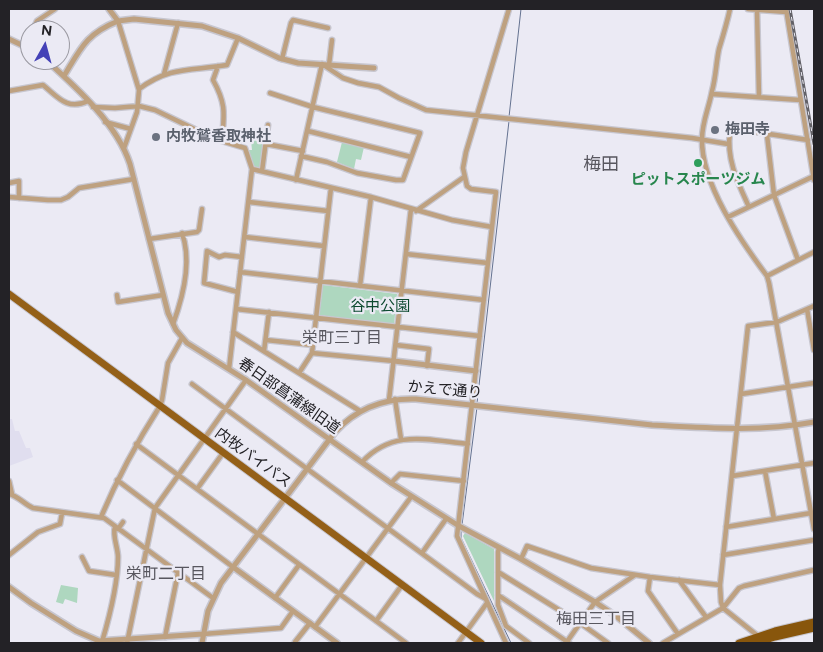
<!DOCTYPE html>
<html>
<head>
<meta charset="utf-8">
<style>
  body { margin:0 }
  #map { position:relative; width:823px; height:652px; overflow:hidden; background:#ebeaf4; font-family:Figtree,sans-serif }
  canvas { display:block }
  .frame { position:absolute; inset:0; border:10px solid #232226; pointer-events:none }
  .north { position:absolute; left:20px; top:20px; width:50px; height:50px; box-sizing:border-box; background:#ebeaf4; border:1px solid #9b9aa2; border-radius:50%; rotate:7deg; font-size:14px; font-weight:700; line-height:20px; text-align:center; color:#232226 }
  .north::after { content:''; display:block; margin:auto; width:18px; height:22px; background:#4441b7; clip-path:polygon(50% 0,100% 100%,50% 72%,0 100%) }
</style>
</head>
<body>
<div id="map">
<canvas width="823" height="652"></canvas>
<div class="frame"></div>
<div class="north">N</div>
</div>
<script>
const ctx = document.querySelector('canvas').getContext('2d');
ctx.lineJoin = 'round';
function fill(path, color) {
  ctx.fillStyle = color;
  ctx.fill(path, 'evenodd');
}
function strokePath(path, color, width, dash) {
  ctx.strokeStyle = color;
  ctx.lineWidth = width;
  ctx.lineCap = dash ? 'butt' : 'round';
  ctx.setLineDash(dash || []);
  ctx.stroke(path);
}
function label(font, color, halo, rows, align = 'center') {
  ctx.font = font + ' Figtree,"Noto Sans JP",sans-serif';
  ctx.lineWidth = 4.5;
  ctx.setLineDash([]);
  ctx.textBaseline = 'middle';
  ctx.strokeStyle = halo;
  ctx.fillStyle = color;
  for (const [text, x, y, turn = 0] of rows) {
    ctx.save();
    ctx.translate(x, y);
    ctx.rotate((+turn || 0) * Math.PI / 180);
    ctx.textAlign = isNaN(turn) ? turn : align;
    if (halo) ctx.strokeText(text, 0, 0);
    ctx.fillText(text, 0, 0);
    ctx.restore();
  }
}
fill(new Path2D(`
  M9 419H12L15 431H19L26 448H30L33 457 9 466Z`), '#e0deef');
fill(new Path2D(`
  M250 131H265L261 168 257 169 251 162 249 150H252Z
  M342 142 364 147 361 160 356 159 354 169 337 162Z
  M323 285 397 294 394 325 319 315Z
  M465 533 494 549V601L463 536Z
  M61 585 78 588 77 603 65 599 63 604 56 602Z`), '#aed7bf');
strokePath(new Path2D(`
  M509 117 521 9
  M477 403 509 121
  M462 525 477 407
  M461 529V538L511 643`), '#647290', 1);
const minor = new Path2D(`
  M730 9C727 23 723 36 719 49 716 63 716 77 712 91 709 108 702 122 702 139 701 184 741 241 767 276L769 283 814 529
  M748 9 786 12
  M786 9 814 180
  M757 10 759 97
  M118 21 139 90 137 112 124 148
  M33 30 37 21 55 9
  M27 47 30 39
  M282 59 291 23 293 20 328 28
  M329 65 332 40
  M218 66 213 80C227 105 224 115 222 141
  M164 74 178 23
  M139 89C170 66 191 71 227 65L238 38
  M9 91 43 85C58 97 67 111 88 101
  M270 93 313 107 420 133 403 180H396L357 173 327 162 301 156
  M712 94 800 100
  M93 107 115 108 139 106 155 110 215 139 245 148 252 169 229 369
  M105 122 131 129
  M308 131 411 157
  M767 135 774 195 798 260
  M266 144 303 151
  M252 169 371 197 452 220 492 227
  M262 171 268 125
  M296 180 322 64 343 78 358 83 379 87 399 98 426 110 692 138 728 144
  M9 183 19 181V198
  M9 197 48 200H61L68 197 79 188 134 179
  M249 202 328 211
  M749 207C738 183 726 159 730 132H756L808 140
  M416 211 464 177
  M728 217 814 176
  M245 237 324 246
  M149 239 197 232 199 230 202 209
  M406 254 488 263
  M240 272 484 300
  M767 276 814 252
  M360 286 371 197
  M238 292 204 283 207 251 219 257 225 255 242 257
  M117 295 118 302 163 295
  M236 309 480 336
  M807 309 814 350
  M173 324C183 297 192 261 182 233
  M233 332 360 411
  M266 340 313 345
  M396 345 429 349 427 366
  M264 351 269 312
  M312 353 394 361
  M299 373 312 353 331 188
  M192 384 477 594 486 599
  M741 394 814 383
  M395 399 401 439
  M389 400 411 209
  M136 444 406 643
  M362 462C393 429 427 440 468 444
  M765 471 774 519
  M732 476 814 463
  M117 480 233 567
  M9 481 12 494
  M391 483 400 474 464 481
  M197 489 223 453
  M9 494C18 496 24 504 33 508L104 518 213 598
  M101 517C118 477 137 442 160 406L162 400 168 363 182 338
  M726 527 811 513
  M118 529 123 522
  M499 548 498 552V605L506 626 529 643
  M422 553 446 519
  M9 555 38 532 60 524 62 513
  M723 555 814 540
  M82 557 89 571 116 575
  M521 559 527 546 591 568 650 577 720 585
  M498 572 580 623 608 643
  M650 577 648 591 678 634
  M679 580 706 617
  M498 595 569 643
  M275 598 299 565
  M376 621 402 585
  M315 627 411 497
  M203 634 281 628 293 611
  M758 636 723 608 721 602 720 585 748 326 777 322 814 306
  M165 637 178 573
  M102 642C110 615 118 585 118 557 118 548 112 535 115 527
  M295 642 310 623
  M127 643 155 508 246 380
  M458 643 487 603
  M506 643 457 536 496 192 471 189 467 186 463 168 466 152 509 9
  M566 643 595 602 635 575
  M663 643 723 608 739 588 744 586 814 570`);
const tertiary = new Path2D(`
  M118 21 134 19 202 26 238 38 279 58 298 63 374 68
  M9 39 30 49
  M46 60C77 88 117 124 130 164L168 313 176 330 187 343 246 380 391 483 459 526 521 559 595 602 616 616 649 643
  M64 76C81 48 86 34 118 21L109 9
  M394 361 476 371
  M233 567 337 643
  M9 587 31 603 76 631 99 641 203 634
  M202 643 208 611 221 583 335 432C357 408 384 398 416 399L652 425C706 428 761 432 814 422`);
const primary = new Path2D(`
  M9 294 481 643`);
const trunk = new Path2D(`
  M739 643 775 631 814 622
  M756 643 775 637 814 628`);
strokePath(minor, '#c7c6cf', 7);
strokePath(tertiary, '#c7c6cf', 8);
strokePath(primary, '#c7c6cf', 9);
strokePath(trunk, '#c7c6cf', 9);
strokePath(minor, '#bea180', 4.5);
strokePath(tertiary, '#bea180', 5);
strokePath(primary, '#946018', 7);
strokePath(trunk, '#88560c', 7);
const rail = new Path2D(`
  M790 9 814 144`);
strokePath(rail, '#626167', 3);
strokePath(rail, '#ebeaf4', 1, [4]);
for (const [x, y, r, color] of [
  [715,130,5,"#6b7280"],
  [156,137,5,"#6b7280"],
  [698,163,5,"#2e9e5b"]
]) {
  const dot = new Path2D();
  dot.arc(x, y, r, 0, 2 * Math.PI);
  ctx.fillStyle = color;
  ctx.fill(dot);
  strokePath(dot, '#ebeaf4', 2);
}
label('bold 15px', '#5b616d', '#ebeaf4', [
  ["梅田寺",725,130],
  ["内牧鷲香取神社",166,137]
], 'left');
label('bold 15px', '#27864d', '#ebeaf4', [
  ["ピットスポーツジム",698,180]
]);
label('15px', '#0d4a30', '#ebeaf4', [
  ["谷中公園",380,307]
]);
label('15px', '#232226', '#ebeaf4', [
  ["かえで通り",445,390,5],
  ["春日部菖蒲線旧道",289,396,35],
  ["内牧バイパス",253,458,36]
]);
label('16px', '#58575f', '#ebeaf4', [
  ["栄町三丁目",342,338],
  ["栄町二丁目",166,574],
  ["梅田三丁目",596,619]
]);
label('18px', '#58575f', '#ebeaf4', [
  ["梅田",601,165]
]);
</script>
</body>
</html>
